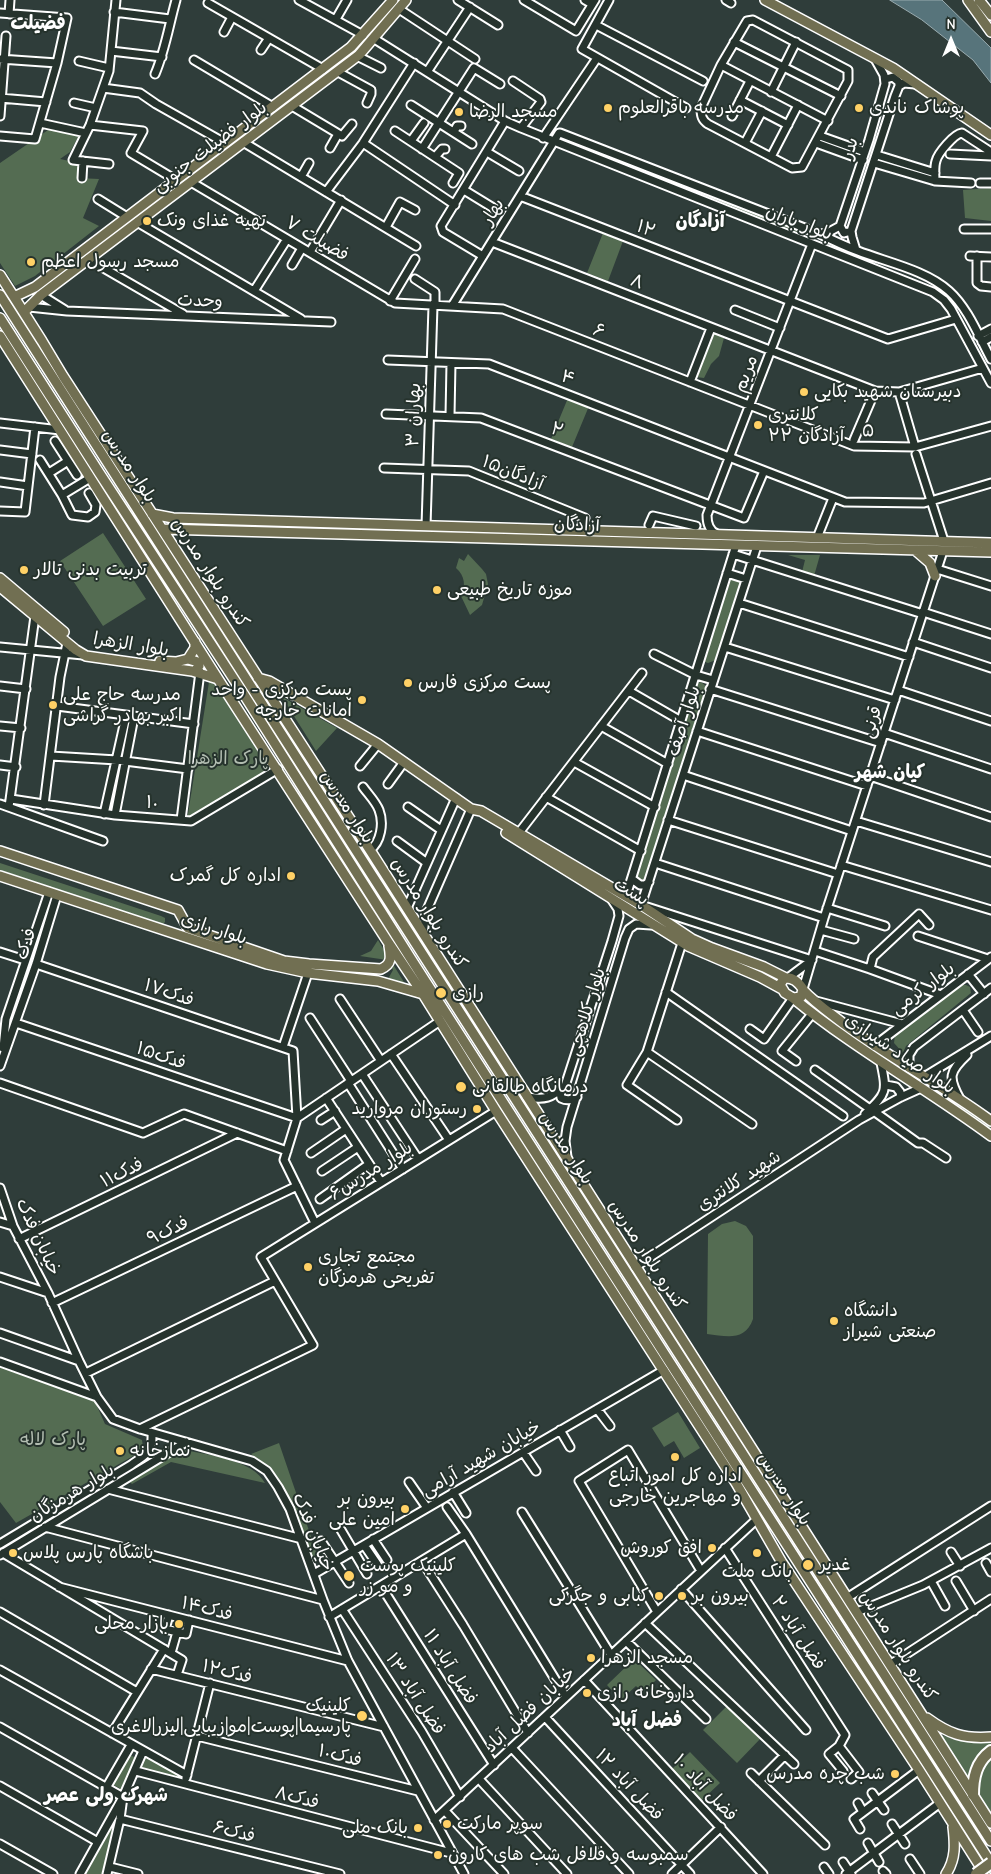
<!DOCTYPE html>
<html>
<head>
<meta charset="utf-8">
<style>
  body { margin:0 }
  #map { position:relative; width:991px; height:1874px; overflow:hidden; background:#2f3d3a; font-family:"Comic Neue",sans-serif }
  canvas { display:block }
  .north { position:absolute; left:926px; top:15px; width:50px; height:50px; -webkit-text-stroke:4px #26332d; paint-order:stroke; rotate:0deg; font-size:14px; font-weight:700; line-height:20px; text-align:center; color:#fff }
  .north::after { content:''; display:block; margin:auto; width:18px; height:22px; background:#fff; clip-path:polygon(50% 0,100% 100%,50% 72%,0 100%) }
</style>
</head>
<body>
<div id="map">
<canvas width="991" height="1874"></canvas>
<div class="north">N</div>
</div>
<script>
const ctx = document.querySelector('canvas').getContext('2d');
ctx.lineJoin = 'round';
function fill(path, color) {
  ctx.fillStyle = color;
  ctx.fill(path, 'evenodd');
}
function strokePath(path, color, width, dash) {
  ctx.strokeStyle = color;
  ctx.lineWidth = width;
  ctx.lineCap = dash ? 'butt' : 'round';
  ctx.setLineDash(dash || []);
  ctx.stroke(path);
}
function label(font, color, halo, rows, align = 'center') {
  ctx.font = font + ' "Comic Neue","Playpen Sans Arabic",sans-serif';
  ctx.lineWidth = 4;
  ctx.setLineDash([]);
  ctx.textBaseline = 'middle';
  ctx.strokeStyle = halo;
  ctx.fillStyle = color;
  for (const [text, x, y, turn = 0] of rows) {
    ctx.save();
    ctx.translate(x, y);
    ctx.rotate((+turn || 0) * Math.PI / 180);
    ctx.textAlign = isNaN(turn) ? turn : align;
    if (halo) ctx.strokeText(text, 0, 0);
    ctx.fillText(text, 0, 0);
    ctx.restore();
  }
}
fill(new Path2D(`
  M51 128 80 133 70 152 60 159 79 163 78 178 99 179 83 218 99 226 35 276 15 286 0 263V163Z
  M563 140 799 230V232H797L562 142Z
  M991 188V221L965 218 963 190Z
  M603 233 623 241 608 281 587 273Z
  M713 333 724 338 719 356 711 364 704 378 696 377Z
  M568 398 589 406 572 447 551 439Z
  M103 533 146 599 103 626 60 561Z
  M468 554 482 569 486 574 488 584 482 605 470 615 461 596C466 586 465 576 456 568L459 558 464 561Z
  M788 555H820L814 576 802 572 805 560Z
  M731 576 739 579 740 584 716 660 708 663 705 662 703 657 726 581Z
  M209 682 220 686 273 770 187 820Z
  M700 682C706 684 707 689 706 694L647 879 641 881 638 880 635 876 694 687Z
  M282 697 337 728 316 751Z
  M0 863 161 916 165 918V922L163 924 0 870Z
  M378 940 407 987 388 979 393 970 387 960 360 956 371 951Z
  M962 985H966L970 987 971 993 906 1046 903 1053 894 1043 895 1035Z
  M808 1004 812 1006C871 1047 932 1085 991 1126V1130C931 1087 864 1052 808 1004Z
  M735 1221 746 1226 753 1236V1319C745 1342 726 1336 707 1334L708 1234 722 1224Z
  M0 1363 92 1395 105 1424 142 1440 143 1447 140 1452 16 1523 0 1502Z
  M678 1412 700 1448 684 1458 674 1441 664 1447 652 1428Z
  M279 1443 318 1557 313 1560C299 1521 289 1477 251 1454Z
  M185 1450C209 1455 253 1460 265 1483L171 1462 132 1484 129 1481 179 1451Z
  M634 1659 656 1680 643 1693 636 1686 621 1700 607 1685Z
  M728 1705 761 1738 737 1763 703 1730Z
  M936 1733C955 1741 971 1740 991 1739V1748L969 1785Z
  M690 1752 720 1783 702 1800 672 1769Z
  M128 1754 136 1758 121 1789 112 1784Z
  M145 1754 180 1774 179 1778 140 1767Z
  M991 1755V1821L977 1793 980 1768Z
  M113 1818 117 1819 102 1874H85Z`), '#546c52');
const water = new Path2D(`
  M890 0H942L991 48V83L973 60 922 20Z`);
fill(water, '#57747b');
strokePath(water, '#9aacb0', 1);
const minor = new Path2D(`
  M299 0 363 35
  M458 0 498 25
  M524 0 576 31 595 0
  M585 0 592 4
  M609 0 582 49 686 108
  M726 0 731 3
  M208 3 323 69
  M399 9 475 59
  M114 12 170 19
  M0 13 67 18 57 63 35 139 0 136
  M9 14 10 0
  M336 19 347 0
  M753 20 848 70V81L802 167 792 168 708 124C702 120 701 116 701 108L721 65 747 21Z
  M596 25 703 81
  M224 32 232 17
  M373 38 505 121 521 128 933 292 944 300 951 309 991 383
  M734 42 841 96
  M261 50 269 38
  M111 51 162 57
  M357 56 381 68
  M0 59 57 63
  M194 60 273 107
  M79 61 109 68
  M721 65 828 121
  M338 72 371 90V94L367 103
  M427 72 470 7
  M155 74C165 51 169 25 176 0
  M886 79 893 77 899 82V86
  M513 81 540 99 541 102 521 128
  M103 88 140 93 156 104 225 143
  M771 92 796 42
  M0 98 46 102
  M740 100 788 125
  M74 103 96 108
  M411 105 472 144
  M292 106 342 136 352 124
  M0 116 6 36
  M732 116 750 81
  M40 123 86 133
  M90 125 143 131 131 153 176 180
  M395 131 459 173 453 183
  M454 132 457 126H461
  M820 136 865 152
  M543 138 597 58
  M411 141 424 123
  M243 142 416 246
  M363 143 455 205
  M745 143 762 111
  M816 143 863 160
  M330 148 338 134
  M422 149 474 68 500 84
  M487 152 519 171
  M950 154 991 156
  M877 155 935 173
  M435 157 442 149H445
  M771 157 798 105
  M874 163 935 181
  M109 164 73 160 90 125 109 71 116 0
  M301 177 309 163
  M82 178 83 161
  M191 182 395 303 503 309 854 446 915 447 991 426
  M971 183 935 181C935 175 934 167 936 161 938 153 954 134 962 133L991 152
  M980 183H991
  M464 190 495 209
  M326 192 363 143 414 63
  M520 196 888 339 956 319
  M98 199 127 217
  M137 222 301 319
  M840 226 844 233 851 231
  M386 227 400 202 415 210
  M964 229H991
  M820 234 827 233 840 226 869 140 885 84 884 75 875 59
  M492 242 875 391 899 392 983 368
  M856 250 852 237 851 231 895 96 899 86 904 83 915 84
  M310 252 341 200
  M483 256 443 232 441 226 505 121
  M970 256 991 257
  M977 256V283L981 286 991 287
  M88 259 183 314
  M292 265 302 248
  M415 279 435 292V306
  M254 291 287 239
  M41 295 65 310
  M390 301 415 259
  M452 306 559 133H560L820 234C832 240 845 246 858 251 886 262 926 270 949 291 968 308 979 337 991 359
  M29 307 67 311 331 322
  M735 310 780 328
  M978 336 991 329
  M982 342 991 337
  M388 360 489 364 845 502 924 503 991 483
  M690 382 711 328
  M899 392 915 447
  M386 414 481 418 744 518 764 471
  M450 416 451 363
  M0 423 60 430
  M854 440 875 391
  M55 441 77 475
  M0 450 32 454
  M916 454 944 541
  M40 460 62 495 72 515 88 517 95 512 96 505 89 493
  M384 468 469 471 585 518 580 530
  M49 473 68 461
  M0 482 28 486
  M62 495 90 478
  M0 511 25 512 35 427
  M649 525 653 516 696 526
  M426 526 433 306
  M717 534C709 531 707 523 707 515L812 244
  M817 538 833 498
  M757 546 641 905 812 960
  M733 554 923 614
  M937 569 991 586
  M727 573 746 579
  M739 603 909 657
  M923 612 991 634
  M913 642 991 668
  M0 647 83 655
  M725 647 895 700
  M654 654 696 675 713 680
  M0 686 26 689
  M710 689 881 743
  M898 690 991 721
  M629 691 681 721
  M57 706 194 724
  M0 726 21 728
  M601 726 668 764
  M697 731 867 786
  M884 733 991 769
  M51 756 117 760 188 769
  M574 762 655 807
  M0 765 16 767
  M360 766 378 744
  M683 775 852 831
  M870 776 991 817
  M388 784 404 762
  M363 787C368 794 376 802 379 810 384 823 381 842 370 850
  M546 797 641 851
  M11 799 115 815 191 821 278 769
  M0 804 103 841
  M44 805 60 677 67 643
  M9 807 35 616
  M408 807 441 830
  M104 814 126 716
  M115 815 134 717
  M181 820 200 672
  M668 820 838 874
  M856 821 991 862
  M518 834 642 673
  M397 841 427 863
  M655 863 824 918
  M841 865 991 910
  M632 879 640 885H645L649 882
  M626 896 736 545
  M407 908 456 798
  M827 908 885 926
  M821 930 854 939
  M423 934 426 912 471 809
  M918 936 988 959
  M815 951 870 969 941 995
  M0 952 25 960
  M36 964 293 1051 297 1118 284 1160 315 1223
  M870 969 873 957 919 914 929 925
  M968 974 984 994
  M788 978 812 960
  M803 989 824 918 943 551
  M666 992 843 1116
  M340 999 381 1061
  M816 1001 902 1024
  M963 1010 978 1032
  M310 1018 351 1081
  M16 1023 297 1118
  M750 1029 764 1039 793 998
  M874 1046 991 957
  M283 1047 308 973
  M3 1048 6 1019 49 892
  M647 1052 752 1124
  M391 1054 449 1140
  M796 1061 782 1051 812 1014
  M0 1066 36 964 57 895
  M909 1068V1055L914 1047 991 988
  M815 1070 870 1109
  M362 1074 418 1159
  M924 1077 991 1036
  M0 1083 143 1133 184 1114 287 1151
  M348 1083 403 1169
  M886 1085 896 1087 900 1092 901 1097
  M560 1091 561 1098C567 1101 571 1100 577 1097
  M527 1097C545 1100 551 1098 565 1086L612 941 619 916 618 909 612 900
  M326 1098 381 1182
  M960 1099C948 1077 949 1072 967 1055
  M875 1112 918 1143H923L946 1158
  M865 1114C887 1093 887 1092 881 1063
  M297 1118 440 1021
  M321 1120 335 1111
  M677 1120 627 1085 647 1052 682 943
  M311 1153 346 1129
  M567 1157 565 1141 567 1127 625 938 629 929 636 924 651 925
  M322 1171 358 1147
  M0 1188 13 1226 48 1293 79 1361 97 1397 113 1419 140 1429 252 1461 267 1471 278 1487 290 1509 323 1600 348 1661 464 1874
  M320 1199 369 1164
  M0 1222 13 1226
  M19 1239 237 1133
  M635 1267 859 1120 901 1097 921 1088
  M0 1277 48 1293
  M52 1303 297 1186
  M0 1333 79 1361
  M0 1362 97 1397
  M86 1373 275 1281
  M597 1409 610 1426
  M140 1429 313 1345 261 1257 496 1111
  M560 1430 570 1447
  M523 1452 536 1471
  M409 1482 427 1508
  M108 1489 302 1539
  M453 1492 466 1513
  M447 1507 466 1534 566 1697
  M522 1512 611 1655
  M45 1527 323 1600
  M341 1530 367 1574
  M373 1539 387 1560
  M321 1541 349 1583
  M0 1544 131 1465C146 1454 153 1453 152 1433
  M364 1545 377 1564
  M725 1548 845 1735 839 1746 829 1754 843 1771
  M951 1552 960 1566
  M3 1553 182 1660 177 1675
  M0 1555 186 1442
  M422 1561 463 1625 528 1733
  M986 1563 991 1572
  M314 1574 664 1370
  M931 1581 945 1606
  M956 1581 974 1611
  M381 1586 494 1765
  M59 1587 348 1661
  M681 1589 806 1730
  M847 1598 991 1506
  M342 1609 422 1732 460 1797
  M0 1612 137 1692
  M657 1612 579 1481 628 1450 701 1571
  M857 1612 923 1585 991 1548
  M169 1615 165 1629 186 1634 189 1620
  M329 1617 466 1534
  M645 1623 794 1764
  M626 1641 706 1719
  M171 1653 177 1632
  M891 1664 991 1599
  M151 1669 384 1727
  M0 1670 187 1775
  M584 1680 763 1874
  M545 1717 690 1874
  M0 1727 123 1797
  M112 1733 164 1649
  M197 1736 418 1791
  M839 1746 859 1772 851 1779
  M512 1748 629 1874
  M136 1771 451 1853
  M751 1773 825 1845
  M186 1778 210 1683
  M479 1779 567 1874
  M759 1781 785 1755
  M0 1786 98 1842
  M106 1788 131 1745
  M872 1793 884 1810
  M858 1803 863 1812
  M445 1811 504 1874
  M120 1819 340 1874
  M434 1820 756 1520
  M892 1824 905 1844
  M860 1829 854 1819 919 1770
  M868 1843 879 1862
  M0 1844 53 1874
  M910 1859 920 1874
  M843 1862 851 1874
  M110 1867 138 1874
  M824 1867 829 1874
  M883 1871 886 1874
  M80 1874 122 1799
  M107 1874 120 1819 123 1797 143 1751
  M672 1874 721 1827
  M846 1874 940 1803`);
const major = new Path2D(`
  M765 0 893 68 991 135
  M968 0 991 32
  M979 0 991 15
  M0 275 42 341 63 376 370 850 991 1823
  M0 295 991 1841
  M14 297 35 287 351 47 393 0
  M24 312 41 295 359 55 406 0
  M0 318 100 474 241 690 411 959 991 1863
  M0 336 218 679 388 942 423 994 496 1111 736 1483 781 1561 919 1770 985 1874
  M152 514 173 518 991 543
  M162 529 991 552
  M915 550 930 563 935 576
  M0 578 64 632
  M0 587 76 650 86 656 192 671 218 679
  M188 659 198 662 199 666 195 671
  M160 661 176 662 188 659 195 648V642
  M258 678 269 681 378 744 471 809 481 811 641 905 692 939 712 948 764 967 786 978
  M506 833 688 946 760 977 782 989
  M0 851 178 910 188 928 284 961 309 964 381 969C392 964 391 957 389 946
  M0 876 267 964 308 973 378 981 423 994
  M784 978C793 977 798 982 803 989L801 997 793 998 785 993 780 985Z
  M803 990C815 1003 830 1013 844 1024 891 1059 944 1086 991 1121
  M793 998C855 1049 926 1088 991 1136
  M927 1718C949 1734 963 1739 991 1737
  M946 1874C956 1859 955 1844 953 1827`);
const highway = new Path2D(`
  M973 1795C973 1778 976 1762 991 1751`);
strokePath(minor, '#fff', 11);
strokePath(major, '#fff', 12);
strokePath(highway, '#fff', 14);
strokePath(minor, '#26332d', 7);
strokePath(major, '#716f52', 9);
strokePath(highway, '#716f52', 10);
const highwayBridge = new Path2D(`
  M976 1874 991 1863`);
strokePath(highwayBridge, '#fff', 14, []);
strokePath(highwayBridge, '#716f52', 10);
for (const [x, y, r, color] of [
  [608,108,5,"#ffd166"],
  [859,108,5,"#ffd166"],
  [459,112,5,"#ffd166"],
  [147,221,5,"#ffd166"],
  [31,262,5,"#ffd166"],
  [804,392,5,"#ffd166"],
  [758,425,5,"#ffd166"],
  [24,570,5,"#ffd166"],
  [437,590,5,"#ffd166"],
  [408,683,5,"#ffd166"],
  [362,700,5,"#ffd166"],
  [53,705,5,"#ffd166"],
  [291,876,5,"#ffd166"],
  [441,993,6,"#ffd166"],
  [461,1087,6,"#ffd166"],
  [477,1109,5,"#ffd166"],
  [308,1267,5,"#ffd166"],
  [834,1321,5,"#ffd166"],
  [120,1451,5,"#ffd166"],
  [675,1457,5,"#ffd166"],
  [405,1509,5,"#ffd166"],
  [712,1548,5,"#ffd166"],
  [13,1553,5,"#ffd166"],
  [757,1553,5,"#ffd166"],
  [808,1565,6,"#ffd166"],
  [349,1576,6,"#ffd166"],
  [659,1596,5,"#ffd166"],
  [682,1596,5,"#ffd166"],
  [179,1624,5,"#ffd166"],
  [591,1658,5,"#ffd166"],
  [587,1693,5,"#ffd166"],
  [362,1716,6,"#ffd166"],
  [895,1774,5,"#ffd166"],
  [447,1824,5,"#ffd166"],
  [418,1828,5,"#ffd166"],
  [438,1855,5,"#ffd166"]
]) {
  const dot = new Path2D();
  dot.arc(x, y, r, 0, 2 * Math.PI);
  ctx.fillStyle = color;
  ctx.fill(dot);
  strokePath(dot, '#26332d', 2);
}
label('18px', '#fff', '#26332d', [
  ["مدرسه باقرالعلوم",618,108],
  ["پوشاک ناندی",869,108],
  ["مسجد الرضا",469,112],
  ["تهیه غذای ونک",157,221],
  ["مسجد رسول اعظم",41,262],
  ["دبیرستان شهید بکایی",814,392],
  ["کلانتری",768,415],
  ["۲۲ آزادگان",768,436],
  ["تربیت بدنی تالار",34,570],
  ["موزه تاریخ طبیعی",447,590],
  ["پست مرکزی فارس",418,683],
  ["پست مرکزی - واحد",352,690,"right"],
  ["امانات خارجه",352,711,"right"],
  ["مدرسه حاج علی",63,695],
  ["اکبر بهادر گراشی",63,716],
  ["اداره کل گمرک",281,876,"right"],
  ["رازی",452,993],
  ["درمانگاه طالقانی",472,1087],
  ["رستوران مروارید",467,1109,"right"],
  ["مجتمع تجاری",318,1257],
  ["تفریحی هرمزگان",318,1278],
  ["دانشگاه",844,1311],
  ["صنعتی شیراز",844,1332],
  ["نمازخانه",130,1451],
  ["اداره کل امور اتباع",675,1476,"center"],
  ["و مهاجرین خارجی",675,1497,"center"],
  ["بیرون بر",395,1499,"right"],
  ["امین علی",395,1520,"right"],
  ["افق کوروش",702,1548,"right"],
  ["باشگاه پارس پلاس",23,1553],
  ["غدیر",819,1565],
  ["کلینیک پوست",360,1566],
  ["و مو زر",360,1587],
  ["بانک ملت",757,1572,"center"],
  ["کبابی و جگرکی",649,1596,"right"],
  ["بیرون بر",692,1596],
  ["بازار محلی",169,1624,"right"],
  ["مسجد الزهرا",601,1658],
  ["داروخانه رازی",597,1693],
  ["کلینیک",351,1706,"right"],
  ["پارسیما|پوست|مو|زیبایی|لیزر|لاغری",351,1727,"right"],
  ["شب چره مدرس",885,1774,"right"],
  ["سوپر مارکت",457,1824],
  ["بانک ملی",408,1828,"right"],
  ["سمبوسه و فلافل شب های کارون",448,1855]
], 'left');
label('18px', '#fff', '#26332d', [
  ["بلوار فضیلت جنوبی",210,147,-37],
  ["بدر",850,148,-72],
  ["بهار",493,212,-58],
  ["بلوار باران",799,223,21],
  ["۱۲",646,229,21],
  ["فضیلت ۷",317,239,31],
  ["۸",637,282,21],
  ["وحدت",200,301,2],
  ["۶",599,331,21],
  ["مریم",746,374,-69],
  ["۴",568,378,21],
  ["بهاران ۳",414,415,-88],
  ["۲",557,430,21],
  ["۵",868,431,1],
  ["بلوار مدرس",129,466,57],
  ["آزادگان۱۵",513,473,22],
  ["آزادگان",577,525,2],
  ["کندرو بلوار مدرس",210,573,57],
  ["بلوار الزهرا",131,645,9],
  ["بلوار آصف",684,721,-72],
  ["قرنی",872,722,-72],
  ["۱۰",152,803,5],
  ["بلوار مدرس",347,807,57],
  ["پست",631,892,31],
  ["کندرو بلوار مدرس",429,913,58],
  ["بلوار رازی",214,929,18],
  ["فدک",26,944,-72],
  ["بلوار کرمی",923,989,-37],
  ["فدک۱۷",169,993,19],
  ["بلوار کلاهچی",587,1012,-73],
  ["بلوار صیاد شیرازی",900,1054,34],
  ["فدک۱۵",161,1056,19],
  ["بلوار مدرس",566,1148,57],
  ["بلوار مدرس۶",371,1171,-32],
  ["فدک۱۱",122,1173,-26],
  ["شهید کلانتری",739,1181,-33],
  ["فدک۹",168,1231,-25],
  ["خیابان فدک",38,1237,65],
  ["کندرو بلوار مدرس",647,1255,57],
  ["خیابان شهید آرامی",481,1459,-30],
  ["بلوار مدرس",784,1489,57],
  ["بلوار هرمزگان",72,1493,-31],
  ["خیابان فدک",313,1532,68],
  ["فدک۱۴",207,1609,14],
  ["فضل آباد ۲",798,1633,57],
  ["کندرو بلوار مدرس",898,1646,57],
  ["فضل آباد ۱۱",450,1667,58],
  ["فدک۱۲",227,1672,14],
  ["فضل آباد ۱۳",415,1694,57],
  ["خیابان فضل آباد",530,1710,-43],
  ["فدک۱۰",340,1756,14],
  ["فضل آباد ۱۲",629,1785,47],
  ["فضل آباد ۱۰",705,1788,47],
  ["فدک۸",297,1798,14],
  ["فدک۶",234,1832,14]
]);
label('18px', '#b2bdb1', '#26332d', [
  ["پارک الزهرا",228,759],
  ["پارک لاله",53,1440]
]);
label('bold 19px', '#fff', '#26332d', [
  ["فضیلت",38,24],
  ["آزادگان",700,222],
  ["کیان شهر",890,773],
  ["فضل آباد",647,1721],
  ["شهرک ولی عصر",106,1796]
]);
</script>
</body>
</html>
